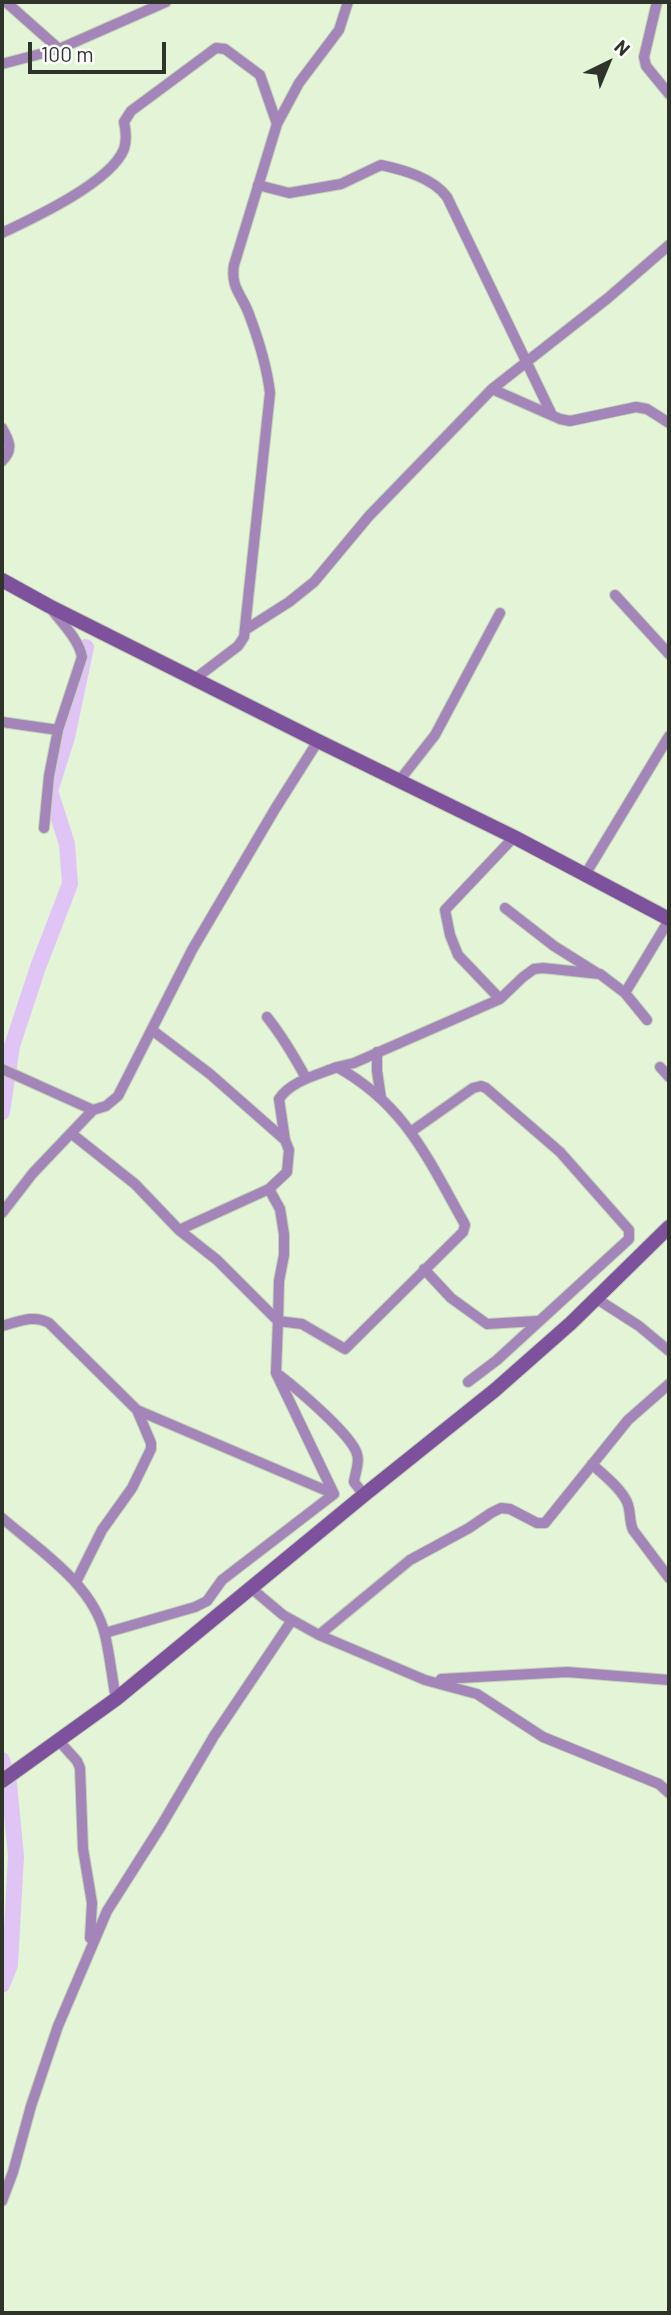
<!DOCTYPE html>
<html>
<head>
<meta charset="utf-8">
<style>
  body { margin:0 }
  #map { position:relative; width:671px; height:2315px; overflow:hidden; background:#e3f5d6; font-family:Barlow,sans-serif }
  canvas { display:block }
  .frame { position:absolute; inset:0; border:4px solid #2e3429; pointer-events:none }
  .north { position:absolute; left:573px; top:28px; width:70px; height:70px; -webkit-text-stroke:5px #fff; paint-order:stroke; rotate:43deg; font-size:19px; font-weight:700; line-height:28px; text-align:center; color:#2e3429 }
  .north::after { content:''; display:block; margin:auto; width:24px; height:32px; background:#2e3429; clip-path:polygon(50% 0,100% 100%,50% 72%,0 100%) }
  .scale { position:absolute; left:28px; top:42px; width:138px; height:32px; box-sizing:border-box; border:4px solid #2e3429; border-top:0; padding-left:9px; font-size:21px; line-height:24px; white-space:nowrap; color:#2e3429; -webkit-text-stroke:5px #fff; paint-order:stroke }
</style>
</head>
<body>
<div id="map">
<canvas width="671" height="2315"></canvas>
<div class="frame"></div>
<div class="north">N</div>
<div class="scale">100 m</div>
</div>
<script>
const ctx = document.querySelector('canvas').getContext('2d');
ctx.lineJoin = 'round';
function strokePath(path, color, width, dash) {
  ctx.strokeStyle = color;
  ctx.lineWidth = width;
  ctx.lineCap = dash ? 'butt' : 'round';
  ctx.setLineDash(dash || []);
  ctx.stroke(path);
}
strokePath(new Path2D(`
  M2 1112 12 1046 38 967 70 884 67 844 50 791 67 737 86 647
  M2 1760 9 1784 16 1856 10 1965 2 1985`), '#e0c4f6', 16);
const street = new Path2D(`
  M6 2 59 49
  M657 2 644 57 646 66 669 94
  M2 64 59 49 166 2
  M258 185 289 193 341 184 381 165C404 170 433 178 447 197L552 415
  M2 233C34 218 111 182 124 149 127 140 126 131 124 122L131 111 216 48 225 49 260 75 277 124
  M492 389 560 419 570 421 636 407 647 409 669 423
  M2 428C9 440 14 450 2 461
  M615 595 669 654
  M245 630 289 602 314 582 369 516 492 389 608 298 669 245
  M196 678 238 646 244 637 270 393C267 368 259 341 250 317 243 295 230 289 234 265L277 124 299 83 339 30 348 2
  M2 722 58 730 82 657C79 640 63 624 52 610
  M399 781 435 735 500 613
  M44 828 49 776 58 730
  M585 875 669 736
  M505 908 554 946 597 973
  M500 999 458 955 450 935 445 910 514 837
  M267 1017C283 1037 294 1056 306 1078
  M647 1020 625 993 669 920
  M377 1052V1071L381 1098
  M337 1067 354 1063 500 999 523 977 534 969 543 968 600 974 625 993
  M660 1067 669 1077
  M2 1069 93 1110
  M412 1131 473 1088 481 1086 486 1088 560 1152 629 1230V1239L497 1360 468 1382
  M72 1134 135 1184 179 1230 269 1189 287 1172 289 1150 285 1140 210 1074 152 1030
  M2 1213 33 1173 93 1110 106 1106 118 1096 192 950 275 809 318 741
  M179 1230 217 1260 278 1321 279 1281 284 1255V1234L280 1209 269 1189
  M424 1269 451 1298 487 1324 537 1321
  M597 1299 639 1326 669 1351
  M2 1326C18 1322 33 1314 49 1323L137 1410 151 1443V1449L132 1488 102 1530 76 1582
  M279 1375C296 1388 352 1435 357 1454 360 1462 355 1473 354 1482L364 1495
  M137 1410 334 1494
  M592 1464C603 1475 620 1487 627 1502 631 1511 629 1521 633 1530L669 1578
  M2 1518C39 1550 93 1584 105 1635 110 1656 112 1678 116 1699
  M251 1588 283 1615 319 1635 425 1680 477 1694 543 1737 659 1784 669 1793
  M105 1633 195 1607 207 1601 222 1580 334 1494 276 1373 278 1321 302 1324 345 1349 463 1232 465 1225 463 1221C427 1157 404 1104 337 1067 317 1075 291 1081 279 1099L285 1140
  M319 1635 410 1560 469 1528 491 1513 501 1508 510 1509 537 1523H545L628 1420 669 1384
  M441 1679 567 1672 669 1680
  M58 1740 77 1761 80 1768 83 1849 92 1903 90 1938
  M2 2201 13 2172 31 2106 58 2026 107 1911 161 1826 214 1736 292 1620`);
const secondary = new Path2D(`
  M2 580 49 606 318 741 514 837 669 919
  M2 1781 116 1699 364 1495 495 1390 571 1323 669 1227`);
strokePath(street, '#c2d2b7', 12);
strokePath(secondary, '#c2d2b7', 16);
strokePath(street, '#a385b9', 10);
strokePath(secondary, '#7e519d', 14);
</script>
</body>
</html>
